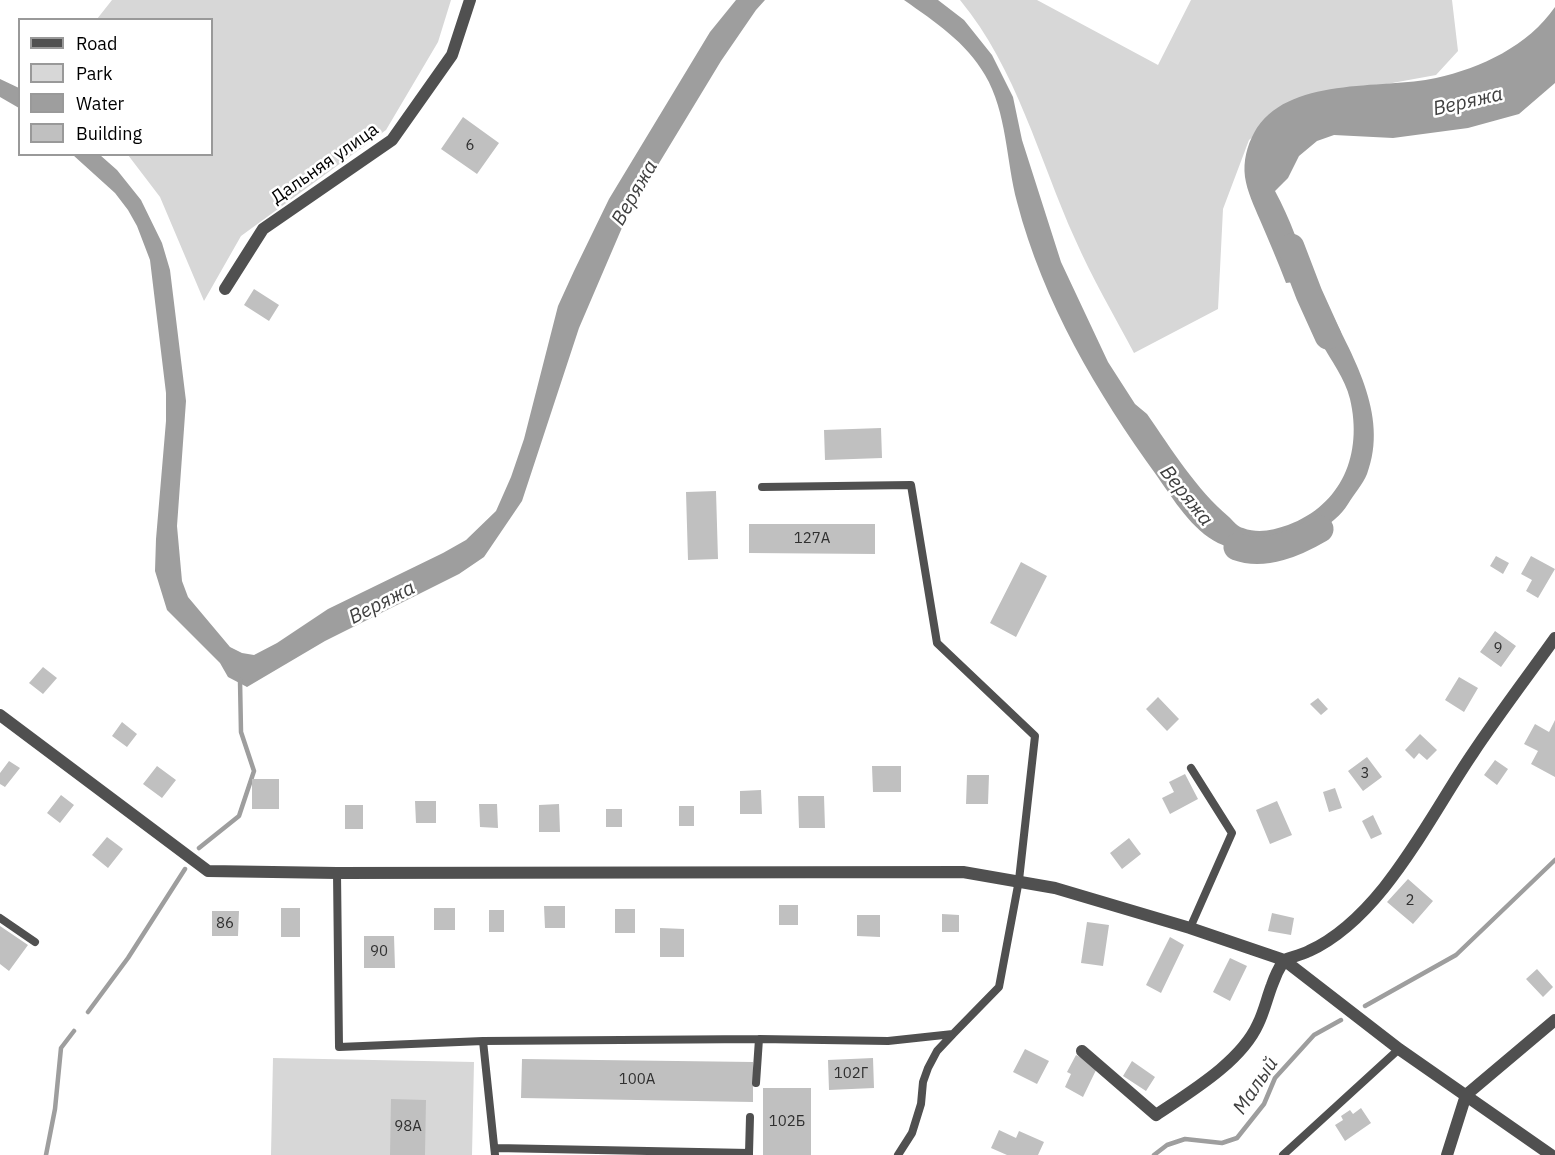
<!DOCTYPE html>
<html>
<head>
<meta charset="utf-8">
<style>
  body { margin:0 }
  #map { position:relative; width:1555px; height:1155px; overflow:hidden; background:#fff; font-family:"IBM Plex Sans",sans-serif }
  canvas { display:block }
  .legend { position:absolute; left:18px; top:18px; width:195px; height:138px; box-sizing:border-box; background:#fff; border:2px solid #999; margin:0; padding:8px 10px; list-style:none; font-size:18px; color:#000 }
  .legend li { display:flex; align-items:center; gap:12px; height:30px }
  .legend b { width:30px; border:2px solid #999 }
</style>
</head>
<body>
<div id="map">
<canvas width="1555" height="1155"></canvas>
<ul class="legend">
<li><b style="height:8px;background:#505050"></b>Road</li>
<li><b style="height:16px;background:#d7d7d7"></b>Park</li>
<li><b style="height:16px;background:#9e9e9e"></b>Water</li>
<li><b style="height:16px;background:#c0c0c0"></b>Building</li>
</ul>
</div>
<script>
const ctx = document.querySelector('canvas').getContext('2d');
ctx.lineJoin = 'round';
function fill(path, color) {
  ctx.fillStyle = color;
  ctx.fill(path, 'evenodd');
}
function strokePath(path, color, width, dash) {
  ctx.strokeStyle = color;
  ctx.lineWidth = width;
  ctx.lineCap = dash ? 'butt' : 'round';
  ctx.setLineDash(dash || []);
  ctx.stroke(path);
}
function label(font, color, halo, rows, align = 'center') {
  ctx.font = font + ' "IBM Plex Sans",sans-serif';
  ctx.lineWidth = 5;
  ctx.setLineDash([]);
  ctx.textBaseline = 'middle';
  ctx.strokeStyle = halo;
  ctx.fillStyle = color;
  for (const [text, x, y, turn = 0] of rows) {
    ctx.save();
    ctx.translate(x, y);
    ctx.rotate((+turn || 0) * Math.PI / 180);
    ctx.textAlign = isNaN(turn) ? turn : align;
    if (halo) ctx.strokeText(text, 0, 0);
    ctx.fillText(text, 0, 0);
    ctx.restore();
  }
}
fill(new Path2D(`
  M112 0H451L438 42 386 130 241 236 204 301 160 197 128 155 212 154V20L97 19Z
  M960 0H1037L1158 65 1191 0H1452L1458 51 1436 75 1299 100 1249 140 1223 209 1218 309 1134 353C1114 315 1092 278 1075 239 1039 159 1017 69 960 0Z
  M273 1058 474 1062 472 1155H271Z`), '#d7d7d7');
fill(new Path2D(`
  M736 0H765L756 10 721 61 627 216 579 328 522 501 484 557 459 574 325 641 247 687 228 677 220 663 167 610 155 571 156 539 166 421V393L150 260 137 226 128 210 115 193 73 155H100L117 170 141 200 162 243 170 270 186 401 177 526 182 581 188 597 230 647 242 653 254 655 277 643 328 609 443 553 466 540 496 511 511 477 524 439 558 306 574 271 609 199 710 32Z
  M904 0H938L964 20 992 55 1013 97 1022 140 1061 262 1108 362 1135 404 1147 414C1172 450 1196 489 1229 517 1233 521 1238 527 1243 528 1259 534 1273 530 1288 525 1342 505 1363 454 1350 399 1345 378 1331 361 1321 342 1314 330 1309 317 1304 305L1326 302C1351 354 1390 414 1367 474 1363 484 1354 494 1348 504 1334 527 1302 541 1276 547 1269 549 1259 554 1252 554 1242 553 1227 547 1218 543 1192 530 1173 499 1157 476 1097 393 1043 302 1017 202 1006 161 1007 112 985 75 966 42 935 22 904 0Z
  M1555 7V83L1519 114 1468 128 1393 138 1334 135 1317 141 1299 156 1288 178 1275 191C1290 219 1301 248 1309 280L1286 283C1278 262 1269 241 1260 220 1254 206 1247 191 1245 177 1243 161 1247 146 1254 133 1286 75 1382 90 1436 78 1481 68 1528 46 1555 7Z
  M0 79 19 88V108L0 97Z`), '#9e9e9e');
strokePath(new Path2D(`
  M199 848 239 816 254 771 241 732 240 680
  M1365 1006 1456 955 1555 860
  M88 1012 128 958 185 869
  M46 1155 55 1109 61 1048 74 1031
  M1154 1155 1167 1145 1185 1139 1222 1143 1237 1138 1264 1104 1275 1078 1314 1035 1341 1020`), '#9e9e9e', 4.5);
strokePath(new Path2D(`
  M1291 247 1309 294 1328 336
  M1237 547C1265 557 1296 543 1320 529`), '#9e9e9e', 27);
fill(new Path2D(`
  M463 117 499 143 477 174 441 149Z
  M254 289 279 305 269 321 244 305Z
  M881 428 882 458 825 460 824 430Z
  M716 491 718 559 688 560 686 492Z
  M749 524H875V554L749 553Z
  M1496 556 1509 563 1503 574 1490 566Z
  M1531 556 1555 569 1538 598 1526 591 1532 580 1521 574Z
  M1021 562 1047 576 1016 637 990 623Z
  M1495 631 1516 646 1501 667 1480 652Z
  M43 667 57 678 43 694 29 683Z
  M1459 677 1478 688 1464 712 1445 700Z
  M1158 697 1179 719 1167 731 1146 709Z
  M1318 698 1328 709 1321 715 1310 704Z
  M1555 720V777L1531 764 1538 751 1524 744 1535 724 1549 732Z
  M122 722 137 734 127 747 112 736Z
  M1420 734 1437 750 1427 760 1419 753 1414 759 1405 750Z
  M1367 757 1382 777 1363 791 1348 771Z
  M1495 760 1508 769 1497 785 1484 775Z
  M9 761 20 768 5 787 0 784V773Z
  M157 766 176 780 162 798 143 784Z
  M872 766H901V792H873Z
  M1185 774 1198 799 1170 814 1162 798 1174 792 1169 782Z
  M967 775H989L988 804H966Z
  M252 779H279V809H252Z
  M1335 788 1342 808 1329 812 1323 792Z
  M761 790 762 814H740V791Z
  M61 795 74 805 60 823 47 813Z
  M798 796H824L825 828H799Z
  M415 801H436V823H416Z
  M1277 801 1292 835 1270 844 1256 810Z
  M479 804H497L498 828 480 827Z
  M559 804 560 832H539V805Z
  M345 805H363V829H345Z
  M679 806H694V826H679Z
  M606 809H622V827H606Z
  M1373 815 1382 834 1371 839 1362 821Z
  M107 837 123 849 108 868 92 855Z
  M1129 838 1141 854 1122 869 1110 853Z
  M1408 879 1433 901 1413 924 1387 902Z
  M779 905H798V925H779Z
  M544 906H565V928H545Z
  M281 908H300V937H281Z
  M434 908H455V930H434Z
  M615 909H635V933H615Z
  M489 910H504V932H489Z
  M212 911H239L238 936H212Z
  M1272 913 1294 918 1291 935 1268 931Z
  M942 914 959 915V932H942Z
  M857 915H880V937L857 936Z
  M1087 922 1109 925 1103 966 1081 963Z
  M0 926 28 945 9 971 0 964Z
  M660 928 684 929V957H660Z
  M364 936H394L395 968H364Z
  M1170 937 1184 945 1161 993 1146 985Z
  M1230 958 1247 966 1230 1001 1213 992Z
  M1537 969 1553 987 1543 997 1526 979Z
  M1025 1049 1049 1061 1037 1084 1013 1072Z
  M1076 1055 1098 1066 1083 1097 1065 1087 1071 1074 1067 1072Z
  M873 1058 874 1088 829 1090 828 1060Z
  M522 1059 753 1062V1102L521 1098Z
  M1132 1061 1155 1077 1146 1091 1123 1076Z
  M763 1088H811V1155H763Z
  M391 1099 426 1100 425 1155H390Z
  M1361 1108 1371 1123 1345 1141 1335 1125 1343 1120 1341 1116 1350 1110 1353 1114Z
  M999 1130 1016 1138 1019 1131 1044 1142 1038 1155H1007L991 1148Z`), '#c0c0c0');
strokePath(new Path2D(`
  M337 873 339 1047 483 1041 495 1155
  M0 918 35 942
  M1190 928 1232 833 1191 768
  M483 1041 759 1039
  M756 1083 759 1039 888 1041 953 1034 999 987 1019 880 1035 736 937 643 911 485 762 487
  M496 1148 749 1153V1155
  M749 1153 750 1117
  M898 1155 912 1133 921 1104 923 1082 928 1068 937 1051 953 1034
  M1283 1155 1399 1049`), '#505050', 8);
strokePath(new Path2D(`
  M225 289 263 229 392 140 452 55 470 0
  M0 715 208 871 337 873 963 872 1055 888 1190 928 1284 960 1399 1049 1551 1155
  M1082 1051 1156 1115C1190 1092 1241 1062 1258 1024 1264 1012 1267 998 1272 985 1275 976 1279 968 1284 960 1292 957 1301 955 1309 951 1383 917 1429 817 1473 753 1499 714 1528 676 1555 638
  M1447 1155 1466 1095 1555 1020`), '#505050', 12);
label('15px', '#303030', null, [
  ["6",470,146],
  ["127А",812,539],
  ["9",1498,649],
  ["3",1365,774],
  ["2",1410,901],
  ["86",225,924],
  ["90",379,952],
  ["102Г",851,1074],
  ["100А",637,1080],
  ["102Б",787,1122],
  ["98А",408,1127]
]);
label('18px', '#000', '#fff', [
  ["Дальняя улица",325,164,-35]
]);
label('italic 20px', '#3f3f3f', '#fff', [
  ["Веряжа",1468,102,-13],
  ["Веряжа",635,193,-60],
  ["Веряжа",1186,496,51],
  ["Веряжа",382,603,-27],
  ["Малый",1256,1086,-56]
]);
</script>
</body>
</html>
